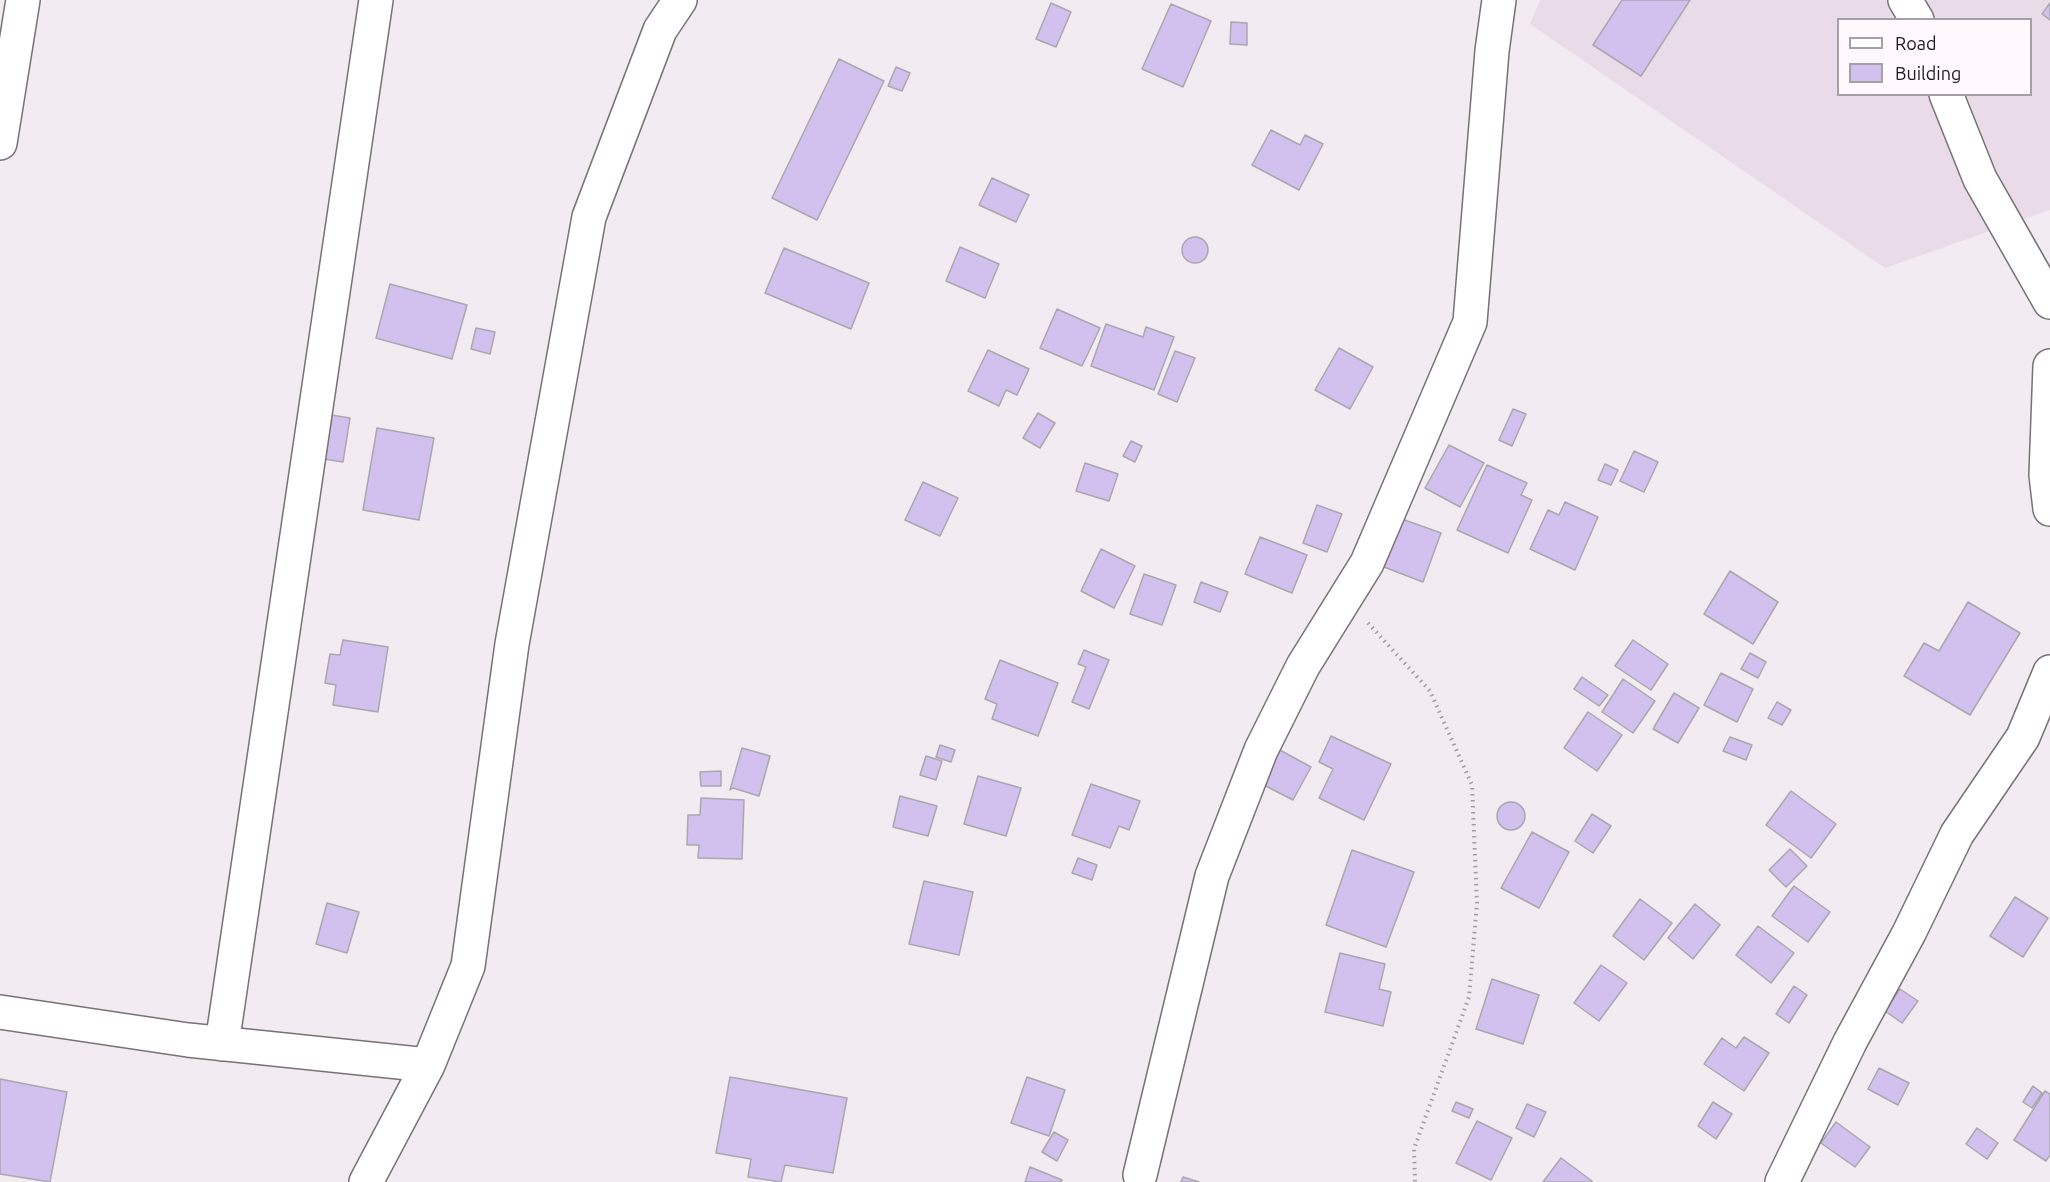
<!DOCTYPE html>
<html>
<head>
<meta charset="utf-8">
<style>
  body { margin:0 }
  #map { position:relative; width:2050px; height:1182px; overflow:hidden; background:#f2ebf1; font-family:Ubuntu,sans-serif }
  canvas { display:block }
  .legend { position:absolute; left:1837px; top:18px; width:195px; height:78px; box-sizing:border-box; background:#fff9fe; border:2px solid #a5a0a4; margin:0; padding:8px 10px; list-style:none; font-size:18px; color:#1d1a1c }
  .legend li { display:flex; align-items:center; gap:12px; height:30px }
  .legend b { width:30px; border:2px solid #a5a0a4 }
</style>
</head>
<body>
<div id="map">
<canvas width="2050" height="1182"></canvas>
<ul class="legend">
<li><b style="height:8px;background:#fff"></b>Road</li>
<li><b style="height:16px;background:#d2c1ef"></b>Building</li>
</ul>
</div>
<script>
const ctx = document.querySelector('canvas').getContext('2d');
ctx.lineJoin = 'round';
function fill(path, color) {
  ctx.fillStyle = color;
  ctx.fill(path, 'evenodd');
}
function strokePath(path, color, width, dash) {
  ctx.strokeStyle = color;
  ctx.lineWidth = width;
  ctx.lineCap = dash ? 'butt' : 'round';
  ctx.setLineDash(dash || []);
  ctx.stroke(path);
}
fill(new Path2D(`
  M1540 0H2050V210L1885 268 1530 24ZM1838 20H2030V94H1838Z`), '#e9dce8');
const building = new Path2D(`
  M1622 0H1690L1641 76 1593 45Z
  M1051 3 1071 12 1056 47 1036 39Z
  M2050 3V20L2042 14Z
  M1171 4 1211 21 1183 87 1142 69Z
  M1231 22 1247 23V45L1230 44Z
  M839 59 884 81 817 220 772 198Z
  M896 67 910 73 902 91 888 86Z
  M1271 130 1300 145 1305 135 1323 144 1299 190 1252 165Z
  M992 178 1029 195 1016 222 979 205Z
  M1182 250a13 13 0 1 1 26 0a13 13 0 1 1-26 0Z
  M960 247 999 264 985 298 946 281Z
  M784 248 869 283 851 329 765 293Z
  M390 284 467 305 452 359 376 338Z
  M1057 309 1100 328 1082 366 1040 348Z
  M1106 324 1143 337 1146 327 1174 337 1154 390 1091 366Z
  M476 328 495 332 490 354 471 349Z
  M1339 348 1373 367 1350 409 1315 390Z
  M988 350 1029 369 1017 395 1006 390 999 406 968 391Z
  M1175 351 1195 358 1177 402 1158 394Z
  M1513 409 1526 414 1512 446 1499 440Z
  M1038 413 1055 423 1040 448 1023 438Z
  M325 414 350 418 343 462 318 458Z
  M377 428 434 438 419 520 363 510Z
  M1131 441 1142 446 1135 462 1123 456Z
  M1449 445 1484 463 1460 507 1425 488Z
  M1634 451 1658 462 1644 492 1620 481Z
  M1085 463 1118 474 1109 501 1076 491Z
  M1605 464 1618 470 1611 485 1598 480Z
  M1487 465 1527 483 1521 495 1532 500 1508 553 1457 530Z
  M923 482 958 498 940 536 905 520Z
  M1565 502 1598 517 1575 570 1530 549 1548 510 1559 515Z
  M1317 505 1342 514 1327 552 1303 543Z
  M1402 519 1441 533 1423 582 1384 567Z
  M1260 537 1307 555 1292 593 1245 574Z
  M1101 549 1135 566 1114 608 1081 591Z
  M1730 571 1778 602 1753 644 1704 614Z
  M1144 574 1176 585 1162 625 1130 614Z
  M1201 582 1228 592 1220 612 1194 602Z
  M1968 602 2020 633 1970 715 1904 676 1924 643 1939 651Z
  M343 640 388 647 378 712 333 705 336 685 325 683 330 654 340 655Z
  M1633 640 1668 664 1651 690 1615 666Z
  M1084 650 1109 660 1089 709 1072 702 1086 667 1078 664Z
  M1750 653 1766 662 1758 678 1741 669Z
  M1000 660 1058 683 1038 736 992 719 997 704 985 699Z
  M1721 673 1753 689 1737 722 1704 705Z
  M1582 677 1608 695 1599 706 1574 689Z
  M1623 679 1655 701 1633 733 1602 712Z
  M1674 693 1699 708 1678 743 1653 729Z
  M1777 702 1791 710 1782 725 1768 718Z
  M1588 712 1622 735 1597 771 1564 748Z
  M1331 736 1391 764 1364 820 1319 798 1333 769 1319 762Z
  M1730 737 1752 745 1746 760 1723 751Z
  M940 745 955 750 951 762 936 757Z
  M742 748 770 756 759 796 733 788 730 790Z
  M1278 749 1311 767 1293 800 1260 783Z
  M926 756 942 761 936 780 920 775Z
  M721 771V786H701L700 772Z
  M978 776 1021 788 1006 836 964 824Z
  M1091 784 1140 801 1129 830 1119 826 1110 848 1072 835Z
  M1791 791 1836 824 1811 858 1766 825Z
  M900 796 937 806 928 836 893 827Z
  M701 798 744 800 742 859 698 858 699 845H687L688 815H700Z
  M1497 816a14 14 0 1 1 28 0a14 14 0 1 1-28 0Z
  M1592 814 1611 826 1593 853 1575 841Z
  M1532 832 1569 852 1539 908 1501 888Z
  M1790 849 1807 866 1786 887 1769 870Z
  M1352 850 1414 872 1386 947 1326 925Z
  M1078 858 1097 865 1092 880 1072 873Z
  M924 881 973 892 959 955 909 944Z
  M1794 886 1830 912 1808 942 1772 916Z
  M2015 897 2048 918 2023 957 1990 936Z
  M1640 899 1672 923 1644 960 1613 936Z
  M327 903 359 912 347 953 316 944Z
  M1695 904 1720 925 1693 959 1668 938Z
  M1758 926 1794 953 1771 983 1736 955Z
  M1340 953 1385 964 1379 989 1391 992 1383 1026 1325 1012Z
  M1601 965 1627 983 1599 1021 1574 1003Z
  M1492 979 1539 995 1523 1044 1476 1029Z
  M1794 986 1807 995 1789 1023 1776 1014Z
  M1900 989 1918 1001 1902 1023 1885 1011Z
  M1744 1037 1769 1053 1744 1091 1704 1064 1722 1038 1736 1048Z
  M1879 1068 1909 1083 1898 1105 1868 1089Z
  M730 1077 847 1098 833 1173 785 1165 781 1182 748 1177 751 1159 716 1153Z
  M1027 1077 1065 1090 1049 1136 1011 1123Z
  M0 1079 67 1092 50 1182 0 1174Z
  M2033 1086 2042 1093 2032 1108 2023 1102Z
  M2045 1091 2050 1094V1155L2046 1161 2014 1140Z
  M1456 1102 1473 1109 1469 1118 1452 1111Z
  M1713 1102 1732 1114 1716 1139 1698 1126Z
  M1527 1104 1546 1112 1534 1137 1516 1128Z
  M1477 1121 1512 1138 1491 1180 1456 1163Z
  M1836 1122 1870 1147 1855 1167 1821 1143Z
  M1977 1128 1998 1143 1987 1159 1966 1144Z
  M1054 1132 1068 1140 1057 1161 1042 1152Z
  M1561 1158 1592 1181V1182H1543Z
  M1030 1167 1062 1180 1061 1182H1025Z
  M1183 1177 1199 1182H1181Z`);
fill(building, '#d2c1ef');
strokePath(building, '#aaa8af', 1.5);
const minor = new Path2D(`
  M1905 0 1917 20
  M1946 94 1980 179 2050 302
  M0 143 23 0
  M2050 366 2046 475 2050 509
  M0 1012 188 1040 428 1065
  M222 1044 376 0
  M1140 1175 1212 876 1261 750 1303 666 1367 563 1470 322 1492 51 1499 0
  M366 1182 428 1065 468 966 512 644 589 217 660 30 680 0
  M1782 1182 1850 1042 1909 933 1957 834 2023 737 2050 672`);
strokePath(minor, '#787277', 36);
strokePath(new Path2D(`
  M1368 623 1430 691 1472 785 1477 903 1469 997 1414 1149 1415 1182`), '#a29da1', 4, [1.5, 4.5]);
strokePath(minor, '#fff', 33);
</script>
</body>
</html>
